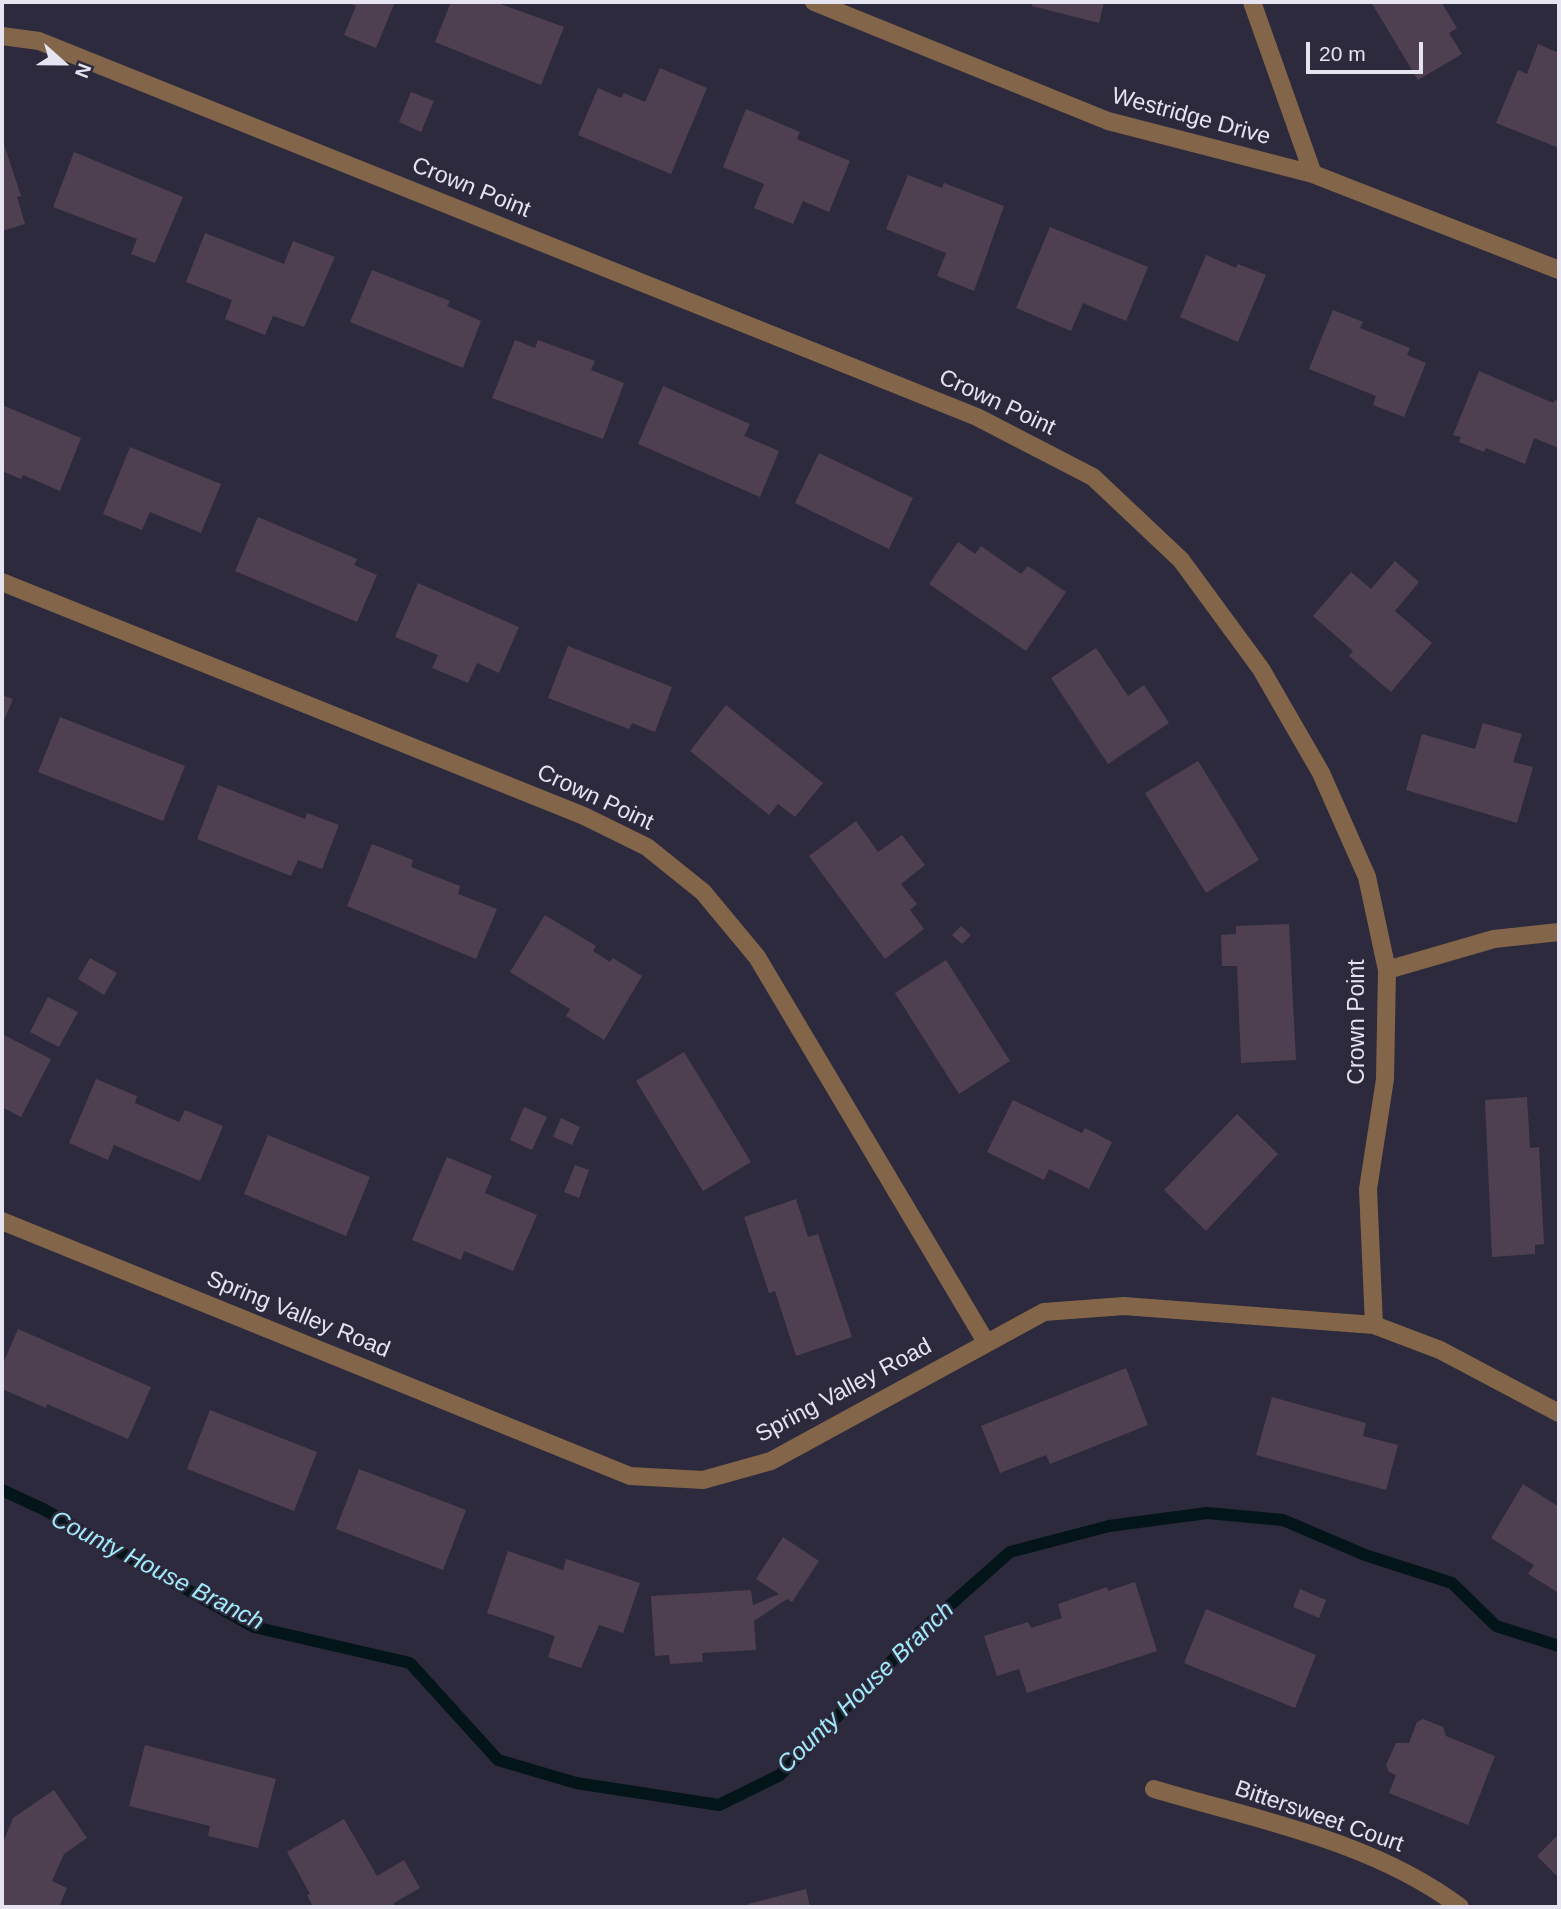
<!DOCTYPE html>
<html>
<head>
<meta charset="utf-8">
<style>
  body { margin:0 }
  #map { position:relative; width:1561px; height:1909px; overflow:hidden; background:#2d2a3d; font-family:Arial,sans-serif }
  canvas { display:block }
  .frame { position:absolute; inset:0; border:4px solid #e6e4f1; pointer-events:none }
  .north { position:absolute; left:28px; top:28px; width:70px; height:70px; -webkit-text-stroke:5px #2d2a3d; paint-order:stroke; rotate:111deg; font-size:19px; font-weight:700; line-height:28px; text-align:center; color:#e6e4f1 }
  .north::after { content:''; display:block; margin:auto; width:24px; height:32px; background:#e6e4f1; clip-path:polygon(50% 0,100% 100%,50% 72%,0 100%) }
  .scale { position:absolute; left:1306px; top:42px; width:117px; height:32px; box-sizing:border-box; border:4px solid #e6e4f1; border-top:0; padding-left:9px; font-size:21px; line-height:24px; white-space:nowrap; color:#e6e4f1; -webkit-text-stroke:5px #2d2a3d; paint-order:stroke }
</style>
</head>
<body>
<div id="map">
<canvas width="1561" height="1909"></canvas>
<div class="frame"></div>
<div class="north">N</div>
<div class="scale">20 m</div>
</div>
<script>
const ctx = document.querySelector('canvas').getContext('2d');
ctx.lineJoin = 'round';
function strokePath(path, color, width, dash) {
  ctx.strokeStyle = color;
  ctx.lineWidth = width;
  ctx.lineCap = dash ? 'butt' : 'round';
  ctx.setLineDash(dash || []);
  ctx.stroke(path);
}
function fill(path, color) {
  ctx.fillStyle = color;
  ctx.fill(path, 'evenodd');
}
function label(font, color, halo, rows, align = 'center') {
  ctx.font = font + ' Arial,sans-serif';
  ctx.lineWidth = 5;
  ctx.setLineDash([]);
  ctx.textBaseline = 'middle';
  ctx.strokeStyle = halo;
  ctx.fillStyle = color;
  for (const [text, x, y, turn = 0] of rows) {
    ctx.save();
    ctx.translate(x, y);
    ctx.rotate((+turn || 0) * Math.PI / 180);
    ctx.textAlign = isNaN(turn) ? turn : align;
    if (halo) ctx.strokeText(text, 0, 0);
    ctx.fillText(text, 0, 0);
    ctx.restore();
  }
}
strokePath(new Path2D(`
  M2 1490 43 1509 254 1627 410 1663 498 1760 576 1783 719 1805 780 1775 923 1629 1010 1552 1109 1526 1207 1513 1283 1520 1365 1555 1452 1583 1496 1626 1559 1646`), '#041519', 12);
fill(new Path2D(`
  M347 2H395L376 48 344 35 356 6Z
  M451 2H495L564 27 541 85 435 42Z
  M1033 2H1104L1099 23 1032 6Z
  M1371 2H1441L1457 28 1449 33 1462 54 1418 80Z
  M1538 44 1559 53V148L1496 123 1518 70 1527 74Z
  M660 68 707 88 671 174 578 135 598 88 621 98 624 93 645 102Z
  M411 92 434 101 421 132 399 122Z
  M746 109 800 132 797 139 850 161 829 212 803 201 793 224 754 208 764 184 723 167Z
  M4 144 21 196 17 197 25 224 2 231Z
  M74 152 183 197 155 263 131 254 137 239 53 207Z
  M908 175 942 188 944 183 1004 206 974 291 937 276 946 253 886 229Z
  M1050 227 1148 267 1126 321 1083 303 1071 331 1016 308Z
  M205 233 284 264 293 241 335 257 304 327 273 316 265 335 225 319 232 300 186 282Z
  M1206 255 1236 268 1238 264 1266 275 1238 342 1180 317Z
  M372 270 450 301 447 306 481 321 463 368 350 322Z
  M1333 310 1363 322 1360 328 1410 348 1407 355 1426 363 1404 417 1373 405 1376 396 1309 369Z
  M515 340 535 348 538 340 595 361 591 370 624 383 603 439 492 398Z
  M1479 371 1553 403 1555 400 1559 402V448L1534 438 1525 464 1486 448 1484 452 1459 442 1461 437 1453 435Z
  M663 386 750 424 744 436 779 451 760 497 638 444Z
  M2 405 81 438 60 491 23 475 21 479 2 471Z
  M130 447 221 484 201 533 150 512 142 530 103 514Z
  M819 453 913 498 889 549 795 503Z
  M258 517 357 559 354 565 377 575 357 622 235 571Z
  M958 542 975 554 981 546 1021 574 1028 566 1066 592 1026 651 929 584Z
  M1395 561 1419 582 1395 611 1432 643 1391 692 1349 656 1353 651 1313 616 1351 572 1371 589Z
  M418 583 519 627 499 673 477 663 468 683 432 668 438 655 395 637Z
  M568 646 672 687 655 732 632 723 629 729 548 698Z
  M1096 648 1128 696 1144 685 1169 723 1108 764 1051 678Z
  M2 695 13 699 2 725Z
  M726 705 823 783 795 817 778 804 769 815 690 751Z
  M60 717 185 766 163 821 38 772Z
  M1483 723 1522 734 1513 762 1533 767 1517 823 1406 790 1422 734 1475 749Z
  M1198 761 1259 860 1206 893 1145 793Z
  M218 785 305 819 307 813 339 825 322 869 298 860 291 876 197 839Z
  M856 821 878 852 902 835 925 865 901 884 917 904 910 910 924 929 885 959 809 856Z
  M372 844 413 860 411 867 460 886 458 894 497 909 476 959 347 906Z
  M545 915 596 946 593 951 610 962 613 958 642 976 604 1040 566 1016 570 1009 510 972Z
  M1289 924 1296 1060 1241 1063 1237 966H1222L1221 935 1236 934V926Z
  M961 926 971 935 962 944 952 935Z
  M90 958 117 973 104 995 78 979Z
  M946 960 1010 1061 959 1094 895 993Z
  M48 997 78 1012 59 1047 30 1032Z
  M2 1034 51 1059 21 1117 2 1107Z
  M684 1052 751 1162 703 1191 636 1081Z
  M96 1079 137 1096 135 1103 179 1122 185 1110 223 1126 200 1181 114 1145 108 1160 69 1143Z
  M1527 1097 1530 1148 1539 1147 1544 1244 1535 1245V1254L1492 1257 1485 1100Z
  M1013 1100 1082 1133 1085 1128 1112 1142 1089 1189 1049 1169 1044 1180 987 1152Z
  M524 1107 547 1117 532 1150 510 1140Z
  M1237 1114 1278 1154 1206 1231 1164 1190Z
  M561 1118 580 1127 572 1145 553 1137Z
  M268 1135 370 1177 346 1236 244 1194Z
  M447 1157 492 1176 485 1193 537 1215 513 1271 464 1251 461 1260 412 1240Z
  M575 1165 589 1170 579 1198 564 1192Z
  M796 1199 808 1237 818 1234 852 1337 796 1356 775 1291 769 1293 744 1217Z
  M18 1329 151 1387 128 1439 47 1404 46 1408 2 1389V1366Z
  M1126 1368 1148 1425 1050 1464 1046 1455 1000 1473 981 1426Z
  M1272 1397 1366 1423 1363 1436 1398 1445 1386 1490 1256 1455Z
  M210 1410 317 1452 294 1511 187 1469Z
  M359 1469 466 1510 443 1570 336 1529Z
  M1523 1484 1559 1507V1593L1528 1574 1534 1565 1491 1538Z
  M783 1537 819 1561 792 1602 787 1599 754 1621 756 1650 702 1653 703 1662 670 1664 669 1655 655 1656 651 1596 751 1590 753 1605 779 1594 756 1579Z
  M508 1551 563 1570 566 1559 640 1583 623 1633 599 1625 581 1668 548 1657 555 1636 487 1613Z
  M1135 1582 1157 1651 1027 1693 1019 1669 997 1676 984 1636 1028 1622 1031 1628 1062 1618 1058 1604 1107 1587 1108 1591Z
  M1300 1589 1326 1600 1319 1618 1293 1607Z
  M1206 1609 1316 1655 1295 1708 1184 1663Z
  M1423 1719 1443 1727 1446 1736 1495 1756 1468 1825 1389 1793 1396 1775 1389 1772 1386 1765 1396 1743H1409L1417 1722Z
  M145 1745 276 1779 258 1848 208 1836 210 1826 129 1806Z
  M54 1790 87 1838 64 1854 52 1881 67 1888 59 1907H2V1845L13 1818Z
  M344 1819 377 1876 404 1860 420 1888 394 1903 392 1907H313L307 1895 310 1894 287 1852Z
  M1559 1834V1878L1537 1856Z
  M806 1889 810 1907H748V1904Z`), '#4e4051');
strokePath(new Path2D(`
  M814 2 1108 121 1313 174 1559 270
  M1252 2 1313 174
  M2 36 39 41 977 417 1093 477 1181 560 1261 669 1321 773 1367 877 1387 970 1385 1079 1368 1189 1374 1325
  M2 582 584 816 647 847 703 892 757 957 986 1342
  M1387 970 1494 939 1559 932
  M2 1221 630 1476 703 1480 771 1461 1044 1312 1124 1306 1374 1325 1440 1350 1559 1413
  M1154 1789C1257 1820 1373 1841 1460 1907`), '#83664a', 18);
label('23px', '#e6e4f1', '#2d2a3d', [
  ["Westridge Drive",1191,117,15],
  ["Crown Point",471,188,22],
  ["Crown Point",997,403,25],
  ["Crown Point",595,798,25],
  ["Crown Point",1358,1022,-90],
  ["Spring Valley Road",298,1315,22],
  ["Spring Valley Road",844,1391,-28],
  ["Bittersweet Court",1319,1817,19]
]);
label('italic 24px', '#a2eafb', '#2d2a3d', [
  ["County House Branch",157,1571,27],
  ["County House Branch",866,1688,-44]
]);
</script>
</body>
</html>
